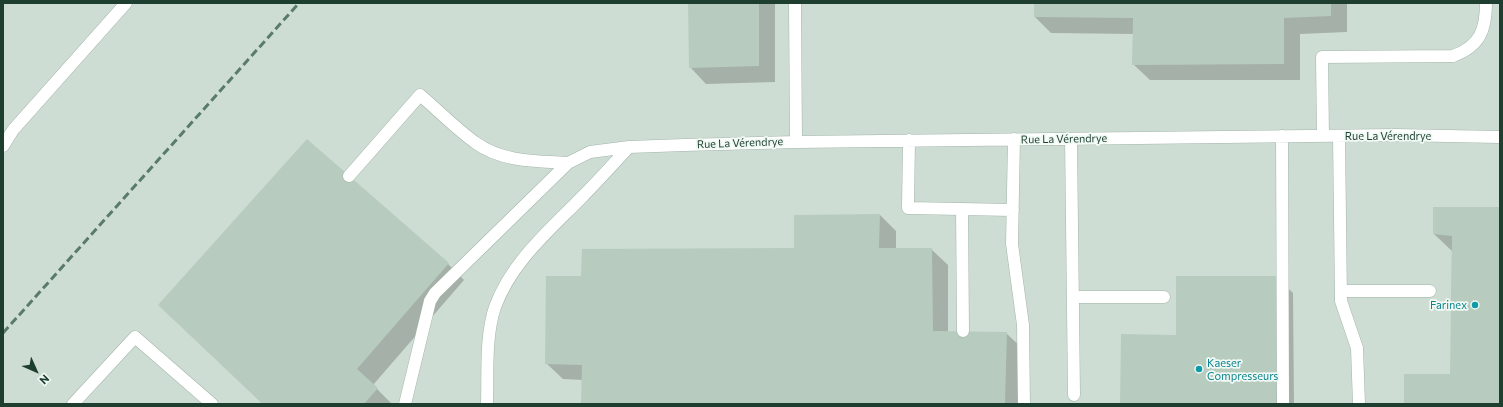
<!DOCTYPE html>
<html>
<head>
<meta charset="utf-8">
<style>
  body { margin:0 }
  #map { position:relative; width:1503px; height:407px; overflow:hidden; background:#e0ede4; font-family:Commissioner,sans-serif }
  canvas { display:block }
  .frame { position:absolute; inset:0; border:4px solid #1e3f30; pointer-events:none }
  .north { position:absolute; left:16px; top:351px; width:40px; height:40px; -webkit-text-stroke:3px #f0f9f3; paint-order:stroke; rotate:135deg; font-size:11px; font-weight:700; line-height:16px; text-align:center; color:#1e3f30 }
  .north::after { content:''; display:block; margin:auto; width:14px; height:18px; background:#1e3f30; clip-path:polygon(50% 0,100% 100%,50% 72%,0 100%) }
</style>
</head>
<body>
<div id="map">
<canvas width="1503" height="407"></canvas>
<div class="frame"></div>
<div class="north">N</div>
</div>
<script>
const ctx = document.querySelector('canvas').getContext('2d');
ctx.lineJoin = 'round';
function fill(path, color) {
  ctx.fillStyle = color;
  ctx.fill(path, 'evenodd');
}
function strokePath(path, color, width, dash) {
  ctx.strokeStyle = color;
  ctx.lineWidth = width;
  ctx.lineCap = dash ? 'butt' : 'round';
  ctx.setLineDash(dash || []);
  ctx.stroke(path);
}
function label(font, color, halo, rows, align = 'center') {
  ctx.font = font + ' Commissioner,sans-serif';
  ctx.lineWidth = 3.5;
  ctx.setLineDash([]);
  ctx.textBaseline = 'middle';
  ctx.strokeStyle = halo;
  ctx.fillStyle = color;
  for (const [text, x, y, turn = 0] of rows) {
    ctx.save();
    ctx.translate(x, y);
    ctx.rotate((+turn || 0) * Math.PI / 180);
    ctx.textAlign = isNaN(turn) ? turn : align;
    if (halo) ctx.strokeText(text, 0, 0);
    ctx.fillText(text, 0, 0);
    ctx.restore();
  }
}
fill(new Path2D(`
  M3 3H1500V404H3Z`), '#ceddd3');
fill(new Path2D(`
  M689 3H775V82L706 84 690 67Z
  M1035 3H1347V32L1300 34V80H1150L1133 64 1134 34 1051 33 1035 17Z
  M1500 208V404H1405L1451 375 1452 251 1434 234Z
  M880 215 896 231V249H931L948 265V332L1006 333 1023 349 1021 404H582L583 380 563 379 546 363 582 277 795 249V216Z
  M448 264 464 280 373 385 392 404H263L159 305Z
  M1276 277 1293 293 1294 404H1121L1177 336Z`), '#0003');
fill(new Path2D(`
  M688 3H759V66L689 68Z
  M1034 3H1331V16L1284 18V64L1132 65 1133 18 1034 17Z
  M307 139 449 263 357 369 378 388 364 404H263L158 305Z
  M1433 207H1500V404H1404V374H1450L1452 236 1433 234Z
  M880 214 879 248H932L933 331 1007 332 1005 404H581L582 365 545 364 546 276H581L582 249 794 248V215Z
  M1176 276H1277L1278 404H1120L1121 334 1176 335Z`), '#b8cbbf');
const minor = new Path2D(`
  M795 3 796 142
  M1282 136 1283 404
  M1323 136 1322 57 1453 56C1480 46 1486 30 1486 3
  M1339 136 1341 301 1357 348 1359 404
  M1014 139 1012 244 1023 325 1024 404
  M1071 139 1074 395
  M909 140 908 208 1013 210
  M3 146 13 130 126 3
  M349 176 420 95C439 111 456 129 476 143 502 162 537 161 568 163
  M962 209 963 331
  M1341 291H1430
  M1073 297H1164
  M73 404 135 337 212 404
  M405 404 430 301 435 293 568 163 590 152 629 147 684 145 796 142 1395 135 1500 137
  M487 404C488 373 485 337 495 307 512 261 550 230 583 196 599 180 614 163 629 147`);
strokePath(minor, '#a2b5aa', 13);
strokePath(minor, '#fff', 12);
strokePath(new Path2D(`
  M3 333 299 3`), '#597b6b', 3, [8, 4]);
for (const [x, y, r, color] of [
  [1475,305,4,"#0f9aa8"],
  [1199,369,4,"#0f9aa8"]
]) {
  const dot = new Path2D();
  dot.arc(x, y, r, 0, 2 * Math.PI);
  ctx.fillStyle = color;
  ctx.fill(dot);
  strokePath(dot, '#f0f9f3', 1.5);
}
label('11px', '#1e3f30', '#f0f9f3', [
  ["Rue La Vérendrye",1388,136],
  ["Rue La Vérendrye",1064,139,-1],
  ["Rue La Vérendrye",740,143,-2]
]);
label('11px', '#0d838f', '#f0f9f3', [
  ["Farinex",1467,305],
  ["Kaeser",1207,363,"left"],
  ["Compresseurs",1207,376,"left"]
], 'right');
</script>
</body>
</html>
